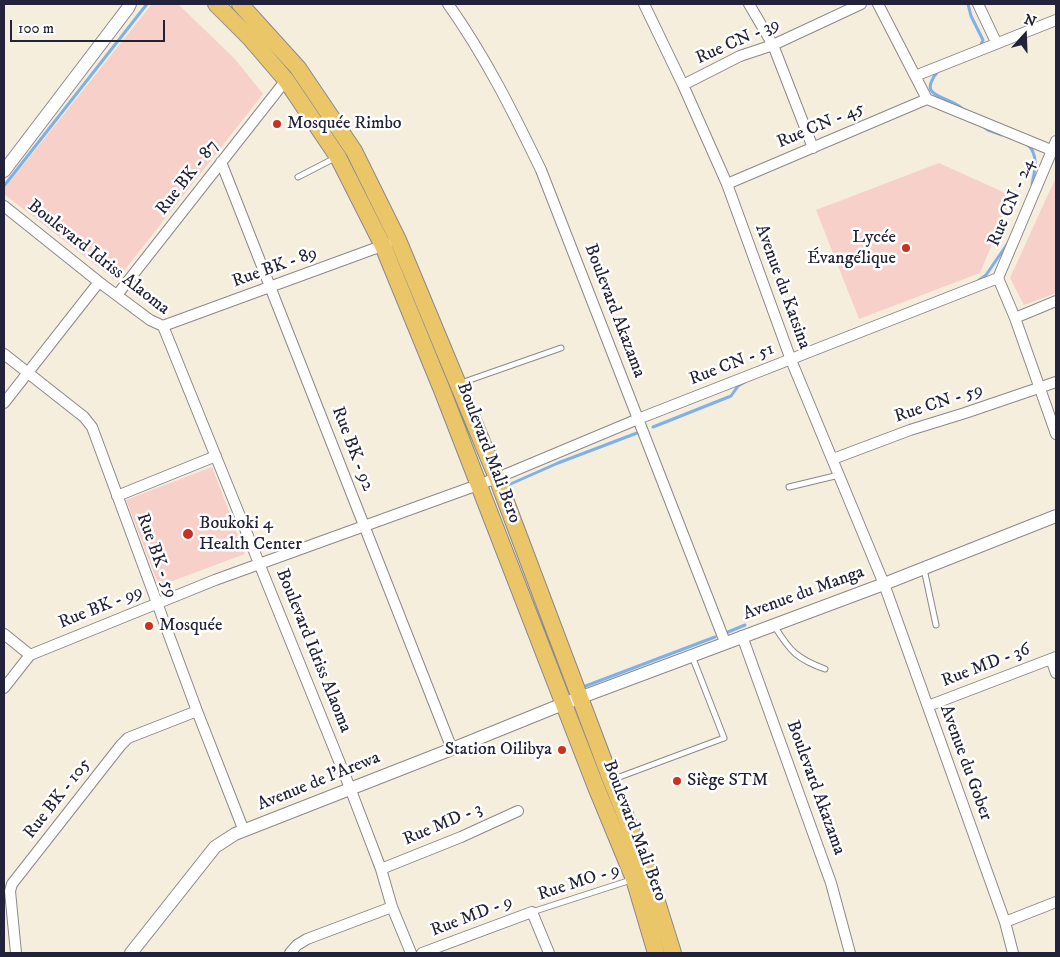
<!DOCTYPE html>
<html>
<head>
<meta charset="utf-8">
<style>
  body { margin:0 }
  #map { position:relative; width:1060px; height:957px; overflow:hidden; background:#f5eedd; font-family:"IM FELL DW Pica",serif }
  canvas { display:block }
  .frame { position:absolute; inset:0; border:5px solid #22223b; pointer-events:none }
  .north { position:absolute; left:1000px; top:10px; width:50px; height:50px; -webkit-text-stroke:4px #fff; paint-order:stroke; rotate:20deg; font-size:14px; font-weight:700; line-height:20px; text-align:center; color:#22223b }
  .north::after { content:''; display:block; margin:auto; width:18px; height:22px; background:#22223b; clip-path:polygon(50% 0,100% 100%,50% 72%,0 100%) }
  .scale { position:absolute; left:10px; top:20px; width:155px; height:22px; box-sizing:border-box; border:2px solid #22223b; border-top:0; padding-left:6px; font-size:15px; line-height:18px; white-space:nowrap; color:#22223b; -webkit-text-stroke:4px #fff; paint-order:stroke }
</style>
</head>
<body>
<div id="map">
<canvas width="1060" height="957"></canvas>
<div class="frame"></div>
<div class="north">N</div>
<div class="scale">100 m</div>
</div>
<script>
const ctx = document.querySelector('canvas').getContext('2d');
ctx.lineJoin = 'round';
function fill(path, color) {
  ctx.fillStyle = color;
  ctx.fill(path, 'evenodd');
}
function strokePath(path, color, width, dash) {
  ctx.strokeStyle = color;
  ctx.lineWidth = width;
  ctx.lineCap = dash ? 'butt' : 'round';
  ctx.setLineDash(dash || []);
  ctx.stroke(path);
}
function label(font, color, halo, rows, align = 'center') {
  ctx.font = font + ' "IM FELL DW Pica",serif';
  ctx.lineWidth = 5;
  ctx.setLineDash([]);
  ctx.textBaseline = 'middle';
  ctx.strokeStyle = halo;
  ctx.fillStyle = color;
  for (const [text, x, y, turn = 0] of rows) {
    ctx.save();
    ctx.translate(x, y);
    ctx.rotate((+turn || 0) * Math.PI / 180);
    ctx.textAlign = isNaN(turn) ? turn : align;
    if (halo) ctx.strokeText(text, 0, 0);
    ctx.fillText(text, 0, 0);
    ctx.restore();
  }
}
fill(new Path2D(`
  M152 4H178L235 59 263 94 116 281 4 194V189Z
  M939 163 1012 196 980 273 859 319 816 210Z
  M1056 177V293L1024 305 1010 278Z
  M212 467 245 554 159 586 126 500Z`), '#f7d0ca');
strokePath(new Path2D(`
  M968 4 971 16 983 40 980 47
  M938 71C920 94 936 94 954 103 958 105 961 107 964 110
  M985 128 988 130 1002 135
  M1027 144C1039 154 1035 171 1032 184
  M4 186 147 4
  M978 281 986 275 1008 243
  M653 427 731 396 738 386 745 382
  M506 486 558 463 637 433
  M728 632 745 625
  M583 687 715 637`), '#7eb1ea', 3);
const service = new Path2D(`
  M298 177 335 158
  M461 383 561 348
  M789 487 839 475
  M924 569 936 625
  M775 627C790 651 797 659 825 669
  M614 779 724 738 692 656
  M532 912 631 880`);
const minor = new Path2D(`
  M448 4C485 56 513 112 541 170L725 642
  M644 4 683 85 727 184 791 360 884 584 1005 922 1013 953
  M749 4 773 45 813 148
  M878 4 927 99
  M978 4 996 42
  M915 76 1056 20
  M683 85 740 56 773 45 861 4
  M927 99 1056 152
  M221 162 452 749
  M727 184 927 99
  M4 206 99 282 150 320 163 326 350 788 381 869 392 907 411 953
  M998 278 1015 318 1056 434
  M998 278 1056 141
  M117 295 286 80
  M1015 318 1056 301
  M163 326 387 244
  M4 354 84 417 92 427 197 711 244 831
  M4 403 99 282
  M833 459 910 430 965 413 1056 382
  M117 496 216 456
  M4 634 30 655
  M742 636 831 883 850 953
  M1051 659 1056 673
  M4 688 30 655 215 580 497 478 638 419 998 278
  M928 706 1056 657
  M381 869 461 837 518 811
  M1005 922 1056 902
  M16 953 10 891 12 884 121 745 128 738 197 711
  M290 953 297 945 307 939 392 907
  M422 953 532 912 549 953`);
const tertiary = new Path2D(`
  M4 171 128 8 130 4
  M131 953 215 847 235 834 452 749 563 704 884 584 1056 516`);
const primary = new Path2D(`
  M216 4 250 38 286 80 338 157 383 246 442 390 596 787 634 879 656 953
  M240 4 298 68 354 151 398 240 497 478 611 780 646 867 673 953`);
strokePath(service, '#8c888c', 7);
strokePath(minor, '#8c888c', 12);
strokePath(tertiary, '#8c888c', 14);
strokePath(primary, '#8c888c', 18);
strokePath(service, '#fff', 5);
strokePath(minor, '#fff', 10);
strokePath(tertiary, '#fff', 12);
strokePath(primary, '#ebc669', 16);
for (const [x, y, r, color] of [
  [277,124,5,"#c8321e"],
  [906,248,5,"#c8321e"],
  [188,534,6,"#c8321e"],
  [149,626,5,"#c8321e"],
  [562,750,5,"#c8321e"],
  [677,781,5,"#c8321e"]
]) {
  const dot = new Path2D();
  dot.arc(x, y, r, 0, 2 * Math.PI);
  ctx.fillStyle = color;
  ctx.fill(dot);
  strokePath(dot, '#fff', 2);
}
label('18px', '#22223b', '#fff', [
  ["Rue CN - 39",738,42,-24],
  ["Rue CN - 45",821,126,-23],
  ["Rue BK - 87",188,178,-52],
  ["Rue CN - 24",1012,203,-67],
  ["Boulevard Idriss Alaoma",98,258,38],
  ["Rue BK - 89",275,268,-20],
  ["Avenue du Katsina",782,287,70],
  ["Boulevard Akazama",614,311,69],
  ["Rue CN - 51",732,365,-21],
  ["Rue CN - 59",939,404,-18],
  ["Rue BK - 92",352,449,69],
  ["Boulevard Mali Bero",488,453,69],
  ["Rue BK - 59",156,556,70],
  ["Avenue du Manga",804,594,-20],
  ["Rue BK - 99",101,608,-22],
  ["Boulevard Idriss Alaoma",313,651,68],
  ["Rue MD - 36",986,666,-21],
  ["Avenue du Gober",965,763,70],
  ["Avenue de l'Arewa",319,782,-22],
  ["Boulevard Akazama",815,788,70],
  ["Rue BK - 105",58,799,-52],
  ["Rue MD - 3",443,825,-23],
  ["Boulevard Mali Bero",634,831,69],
  ["Rue MO - 9",579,883,-18],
  ["Rue MD - 9",472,917,-21]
]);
label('18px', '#22223b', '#fff', [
  ["Mosquée Rimbo",287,124],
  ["Lycée",896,238,"right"],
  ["Évangélique",896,259,"right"],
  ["Boukoki 4",199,524],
  ["Health Center",199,545],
  ["Mosquée",159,626],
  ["Station Oilibya",552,750,"right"],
  ["Siège STM",687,781]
], 'left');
</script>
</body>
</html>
